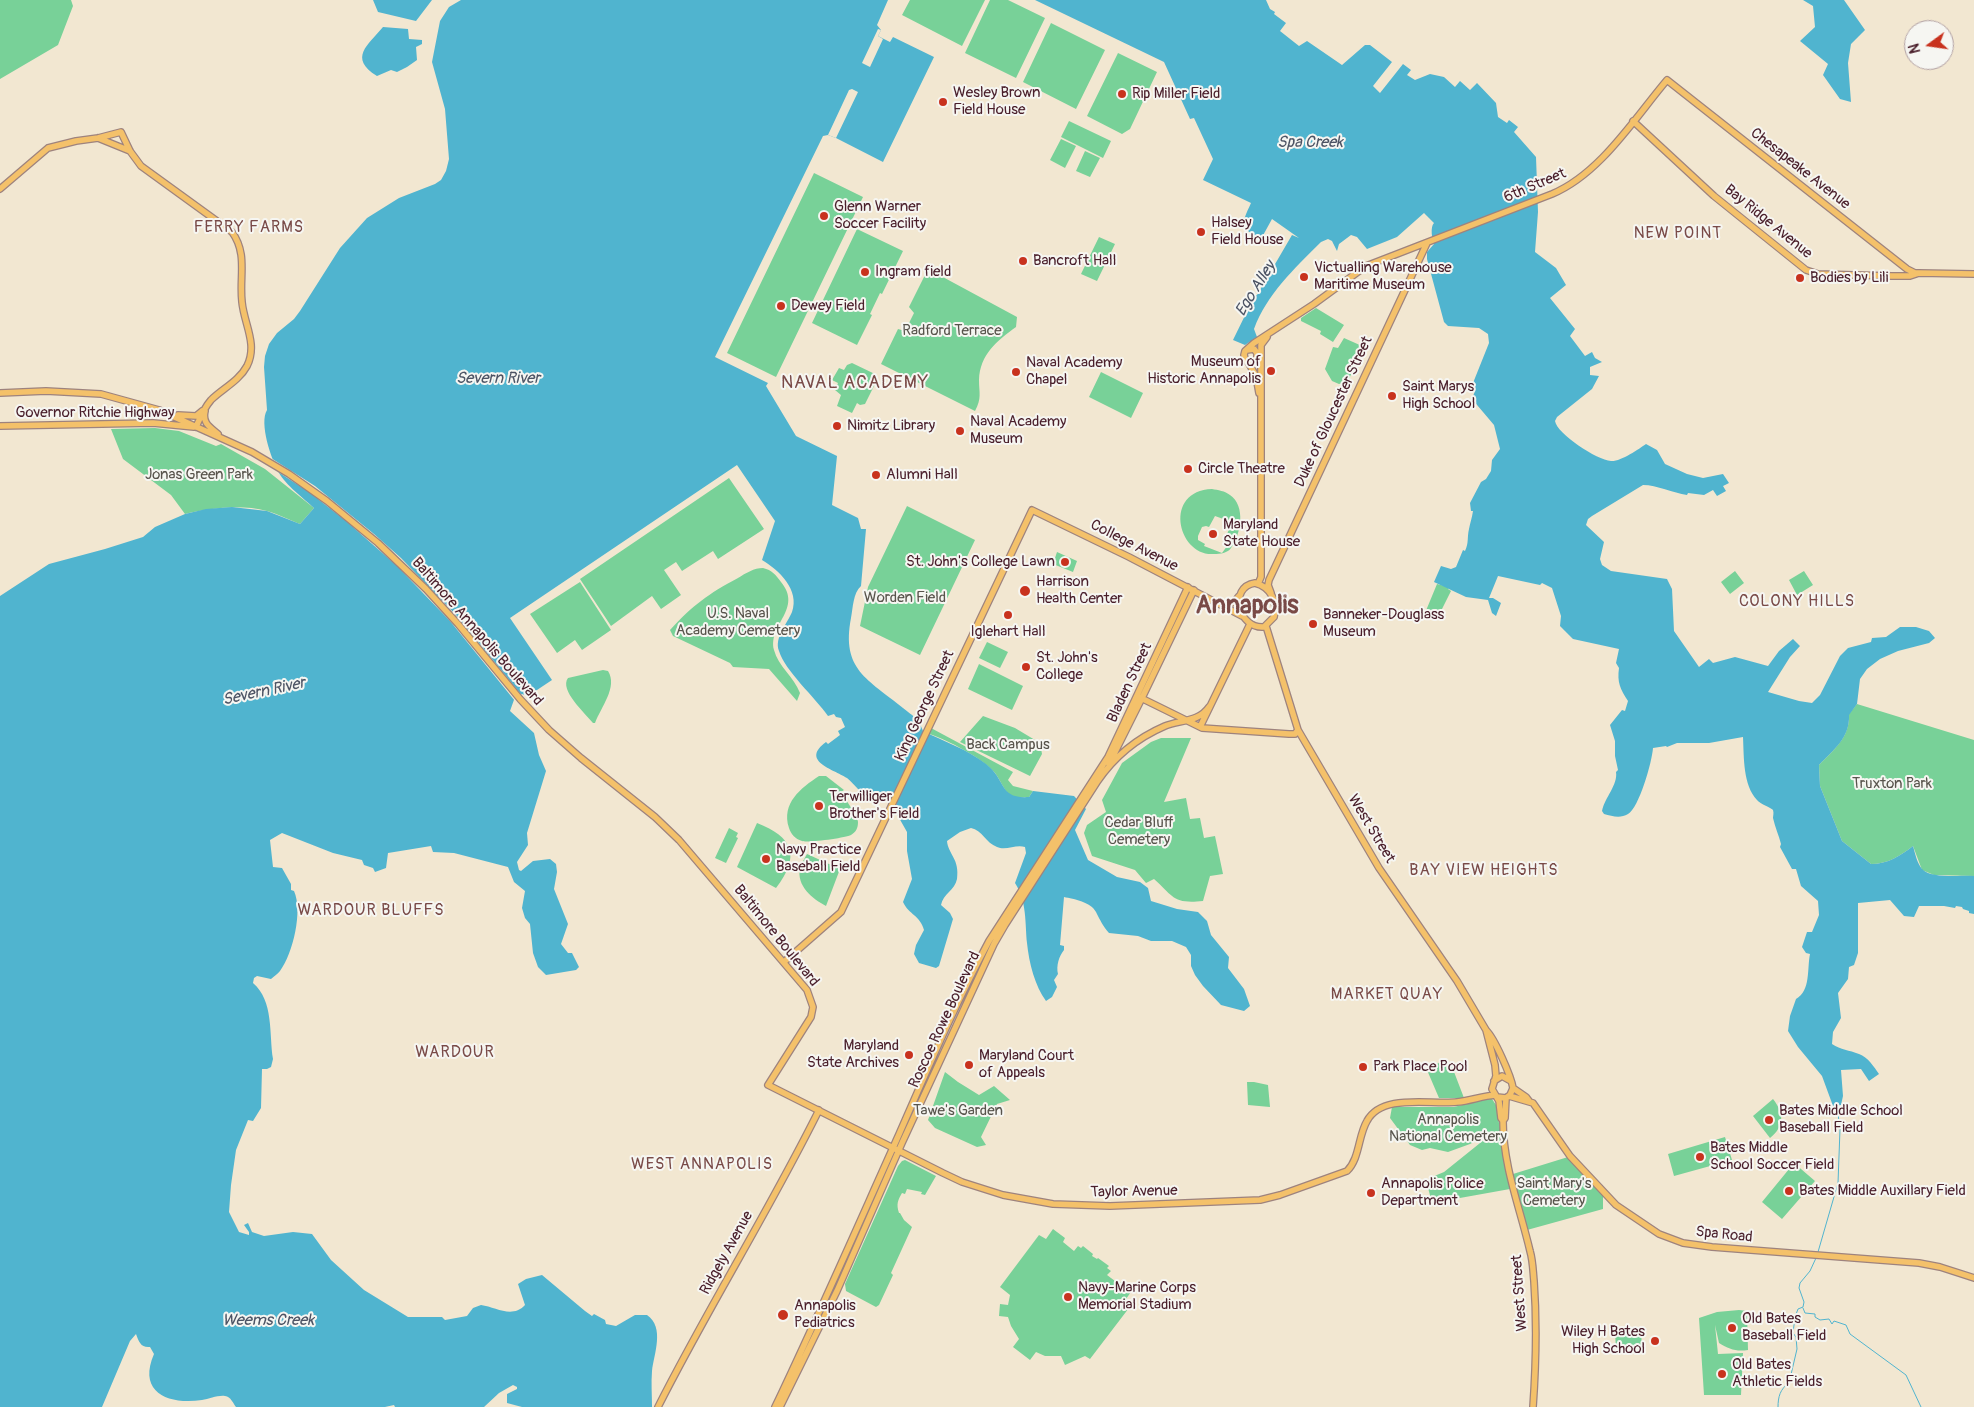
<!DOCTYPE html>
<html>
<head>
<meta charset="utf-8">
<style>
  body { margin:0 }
  #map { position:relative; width:1974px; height:1407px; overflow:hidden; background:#f2e7d1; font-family:Pangolin,sans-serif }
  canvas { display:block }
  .north { position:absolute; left:1904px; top:20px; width:50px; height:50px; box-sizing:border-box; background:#f6f6f2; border:1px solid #b1a0a2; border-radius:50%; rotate:256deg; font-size:14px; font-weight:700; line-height:20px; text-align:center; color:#4a1f2b }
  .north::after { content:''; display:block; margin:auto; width:18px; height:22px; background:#c8321e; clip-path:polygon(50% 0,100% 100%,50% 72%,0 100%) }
</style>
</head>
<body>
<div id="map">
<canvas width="1974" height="1407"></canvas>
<div class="north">N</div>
</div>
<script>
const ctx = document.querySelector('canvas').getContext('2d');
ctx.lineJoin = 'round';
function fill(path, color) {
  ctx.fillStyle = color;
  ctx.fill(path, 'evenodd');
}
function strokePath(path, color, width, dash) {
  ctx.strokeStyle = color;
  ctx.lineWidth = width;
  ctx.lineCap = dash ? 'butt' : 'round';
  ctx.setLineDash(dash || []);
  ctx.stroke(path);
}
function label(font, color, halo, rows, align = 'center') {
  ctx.font = font + ' Pangolin,sans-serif';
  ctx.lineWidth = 4;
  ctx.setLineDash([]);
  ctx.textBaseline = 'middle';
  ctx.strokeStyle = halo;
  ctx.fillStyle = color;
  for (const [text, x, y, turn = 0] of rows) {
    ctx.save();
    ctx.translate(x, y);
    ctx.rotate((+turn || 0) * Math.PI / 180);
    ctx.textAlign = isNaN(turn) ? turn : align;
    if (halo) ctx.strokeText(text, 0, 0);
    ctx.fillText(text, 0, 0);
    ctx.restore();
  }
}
fill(new Path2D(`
  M0 0H71L73 6 58 45 0 79Z
  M910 0H985L962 46 902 15Z
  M990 0H1008L1045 18 1016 78 965 53Z
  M1051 23 1105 50 1076 109 1023 82Z
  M1118 53 1157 72 1130 129 1122 134 1087 116Z
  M1069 121 1111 141 1103 158 1061 137Z
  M1061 139 1076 146 1065 168 1050 160Z
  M1085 151 1100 158 1090 177 1076 171Z
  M814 173 863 197 776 377 727 353Z
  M857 229 903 251 882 294 880 293 870 314 872 315 857 345 812 323Z
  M1099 237 1115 244 1097 281 1081 274Z
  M928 269 1017 317 1016 327C997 341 980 354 979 380 979 393 982 398 975 411L881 364 898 329 905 331 914 313 909 307Z
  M1316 308 1344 325 1333 342 1320 334 1321 331 1301 321V318Z
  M1344 338 1362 346 1348 382 1339 384 1332 381 1325 369 1333 347 1338 348Z
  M852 363 877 375V380L865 404 860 405 857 403 852 413 837 406 841 395 835 390 838 383 832 380 839 368 844 370 847 365Z
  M1101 372 1143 393 1131 418 1089 397Z
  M155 428 179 431 216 446 221 444 265 469 314 508 300 524C290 520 278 514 267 511 240 504 211 508 185 514L171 495 123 459 111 429Z
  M729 478 764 529 718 559 713 551 682 571 676 562 664 570 681 595 661 609 652 596 611 626 580 579Z
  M1212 489C1218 490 1225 491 1230 495 1246 506 1241 534 1231 548 1228 553 1220 554 1214 554 1178 557 1162 491 1212 489ZM1215 516 1226 520 1231 525 1226 536 1229 538 1230 542 1222 553 1204 546 1205 544 1198 540V536L1202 527 1206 526 1209 527Z
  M907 506 975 540 920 655 860 626 868 587Z
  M1057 552 1077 561 1073 572 1053 564Z
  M763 568C772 570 776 575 781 582 803 609 768 624 774 650 778 666 794 677 800 693L797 701 769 669 733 667 730 663 673 636 670 630C693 605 708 594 738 578 746 573 754 568 763 568Z
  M1735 571 1744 583 1730 594 1721 582Z
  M1804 571 1813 585 1797 595 1789 580Z
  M580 582 611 630 582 650 575 640 557 653 530 614Z
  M1437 584 1449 587 1448 589 1451 591 1438 617 1425 613Z
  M987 642 1008 652 1000 668 979 658Z
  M979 664 1023 686 1012 710 968 689Z
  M603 670 608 671C618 687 601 707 595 723H593C585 713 559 690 568 678Z
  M1857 704 1974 740V876L1934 875 1922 870 1913 846C1900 856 1888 864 1871 864L1842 841 1820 786 1819 765C1834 749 1850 738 1849 714Z
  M983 716 1015 728 1040 743 1042 754 1030 776 960 742Z
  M931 728 1013 772 1008 780 1013 786 1033 791 1029 797C1023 797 1016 799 1010 795 1004 791 1000 779 995 773 984 759 946 739 929 734Z
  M1161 738H1191L1164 802 1186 798 1190 819 1200 818 1204 838 1215 836 1223 874 1210 876 1203 901C1173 904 1174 897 1154 879L1146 883 1135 870 1092 856 1084 833 1087 825 1106 812 1102 800 1122 763 1151 742Z
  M819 776H826L844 790 841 792C845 799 858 816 858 822 858 828 856 832 851 835 845 838 808 843 802 841 795 839 791 834 789 828 781 803 801 788 819 776Z
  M757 823C793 837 801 856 776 888L737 867Z
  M729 828 738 833 736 837 738 838 726 863 715 858Z
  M807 854 840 869 826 906C813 899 796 886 800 868 801 864 805 858 807 854Z
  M1445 1059 1449 1065 1451 1064 1464 1098H1439L1427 1070Z
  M945 1072 958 1082 979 1095 994 1086 1010 1100 997 1104 981 1137 986 1145 977 1147 935 1128 928 1120Z
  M1247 1082H1254L1268 1085 1270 1107 1248 1105Z
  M1486 1099H1492L1496 1105 1510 1189 1432 1203 1427 1184 1432 1177 1444 1172 1495 1131 1470 1144 1448 1152 1430 1148 1422 1150 1410 1145 1390 1118 1392 1107H1454Z
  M1773 1099C1784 1113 1785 1126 1770 1138L1753 1116Z
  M1725 1137 1732 1160 1674 1176 1668 1154Z
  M1568 1157 1603 1196V1209L1527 1230 1513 1174Z
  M905 1160 936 1176 925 1195 921 1194 922 1192 907 1189 905 1194 902 1193C898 1200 896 1204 899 1213H900L904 1220 912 1227 891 1273 893 1275 879 1305 876 1307 846 1291 845 1284 898 1166 902 1161Z
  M1794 1163 1815 1181 1782 1219 1762 1202Z
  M1053 1229 1065 1238 1063 1242 1074 1251 1078 1246 1081 1248 1083 1246 1093 1254 1092 1256 1097 1259 1098 1258 1109 1266 1107 1268 1111 1271 1107 1275 1119 1284 1122 1281 1133 1289 1126 1299 1132 1304 1090 1359 1085 1356 1065 1365 1061 1356H1045L1036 1352 1030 1360 1013 1347 1019 1339 1011 1326 1008 1317 999 1316 1000 1304 1008 1305 1010 1295 1000 1287 1039 1235 1046 1239Z
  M1739 1310 1747 1311 1748 1350C1736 1352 1729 1349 1719 1343L1715 1325 1718 1354 1743 1353 1741 1395H1704L1699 1318 1717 1312Z
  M1641 1331 1642 1348 1637 1347 1616 1349 1615 1332Z`), '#78d198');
fill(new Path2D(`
  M373 0H432L416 21 378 12Z
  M461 0H888L877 25 881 30 878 36 890 42 893 37 934 57 883 162 836 138 828 135 823 136 715 357 768 383 766 386 796 436 837 456 832 505 858 518 861 529H866L861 586C853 593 853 608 851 618 841 670 868 679 903 708 913 716 918 718 923 731 943 741 967 749 986 764 1007 780 998 799 1029 797L1033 791 1074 796 1086 809 1075 830 1088 860 1117 877 1140 882 1148 888 1151 901 1177 909 1198 912 1207 921 1211 935 1229 957 1228 968 1244 989 1250 1006 1244 1011 1221 1005 1203 986 1195 975 1191 966V955L1186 947 1172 941H1151L1138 936 1109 933C1103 926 1100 920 1096 912 1091 902 1074 899 1064 897L1060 945 1064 946V950C1059 956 1056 966 1058 974L1054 980 1057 987 1052 997 1046 1001C1035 986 1029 963 1027 943 1025 923 1027 901 1015 883L1026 853 1025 847C1016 844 1006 851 997 847 986 843 982 830 971 828L960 832 947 841C948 854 960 859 957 879 955 890 943 894 941 905L950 913 953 919 939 966 936 968 919 963 914 954 916 945 924 930C920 915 909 915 903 902L912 879 907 851V832L894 809 897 803 884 796 880 798 878 801C872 796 864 794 858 789 854 785 851 781 847 778 833 769 800 761 826 742L828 744 840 735 838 731 845 727 841 718 836 717 834 714 828 716C815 697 785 671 779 651 774 638 787 624 792 612 800 590 779 570 762 560L775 521 737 465 510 618 552 680 528 696 522 694 515 697 510 711 534 733 539 755 546 771 527 833 528 845 517 862 519 870 521 871 533 861 550 859 556 864 557 872 554 889 568 924 561 944 568 953H572L579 967 576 970 546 975 538 967 533 953 530 924 525 918 522 908 525 891 514 882 508 867 454 853 433 852 431 846 388 853 386 868 375 872 373 868 364 865 362 860 333 853 282 833 270 840 273 867 282 868 291 884V890L294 891C303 911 293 953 280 971 278 974 274 976 271 979L257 976 254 978 253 983C274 1001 269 1034 273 1059L271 1067 267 1069H262L261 1108 253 1121 248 1120 236 1150 231 1185 229 1212 239 1232 249 1235V1232L244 1225 248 1223 252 1232 264 1236 293 1232 312 1234 331 1260 364 1290 408 1317H442L445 1320 467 1316 473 1308 481 1305C496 1307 512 1319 525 1305L518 1284 526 1279 542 1275 585 1311 592 1316 594 1314 605 1320 606 1324 616 1326 635 1315H647C665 1327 654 1354 652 1371 651 1383 652 1395 652 1407H522L507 1403V1394L517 1389V1387L513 1385 499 1393 484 1407H395L394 1405 385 1407H236C233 1403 231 1397 225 1396 218 1395 209 1399 202 1400 169 1405 137 1393 154 1354L150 1347C141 1348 139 1342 136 1334L130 1341 102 1407H0V596L49 564 105 549 143 537 155 527 185 514 206 509 232 507 267 511 300 524 314 508C304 499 285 484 279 473 271 459 259 423 267 410L264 367 265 356 269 344 277 333 294 319 300 311 340 248 367 218 399 198 435 184 441 180 446 171 449 159 445 109 432 62 440 21 449 7Z
  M1035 0H1266L1270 9 1275 12 1274 14 1286 23 1280 31 1299 46 1307 41 1342 65 1365 45H1370L1392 62 1373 86 1380 93 1403 64 1411 70 1407 75 1415 80 1430 74 1444 77 1455 87 1460 81 1470 90 1477 83 1496 103 1498 117 1507 123 1509 120 1518 127 1514 132 1536 157 1538 212 1535 252 1556 268 1566 285 1550 298 1575 329 1570 336 1585 356 1592 352 1595 358 1602 362 1590 367V375L1599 376 1592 389 1557 417 1555 421C1557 434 1597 460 1611 461 1620 462 1639 449 1646 444L1657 450 1665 464 1687 474 1703 478 1723 474 1729 483 1723 486 1726 491 1717 496 1713 490 1704 495 1688 493 1687 495C1673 493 1657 485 1643 485L1592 516 1588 519 1586 525 1604 542 1600 559 1602 565 1611 571 1667 579 1672 589 1674 631 1699 667 1709 659 1713 663 1735 657 1768 666 1779 651 1793 639 1800 646 1790 657 1768 692 1799 701 1812 703 1820 695 1840 656 1848 648 1871 642 1872 638 1886 637 1900 627H1916L1929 631 1935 638 1929 643 1898 651 1880 659 1867 669 1860 679 1857 704 1849 715C1850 738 1834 749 1819 765L1820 786 1842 841 1871 864C1888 864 1900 856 1913 846 1915 853 1917 863 1922 869 1931 879 1961 875 1974 876V914L1969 913V911L1963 909 1962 907 1956 906 1955 908 1944 906H1919L1914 917 1904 916 1890 900 1858 903V953L1854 965 1849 967 1848 979 1838 993 1841 1018 1833 1032 1832 1044C1841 1050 1849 1050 1859 1054 1868 1057 1874 1067 1879 1074L1869 1081 1861 1069 1841 1070 1843 1096 1841 1105 1833 1106 1822 1076 1798 1047 1788 1031 1790 1016 1796 999C1811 991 1807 968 1810 954L1806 953 1802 947 1807 932H1812L1819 915 1818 901 1801 886 1796 869H1792L1780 847 1781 844C1779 836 1775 827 1773 818 1773 816 1774 813 1773 810 1772 808 1760 804 1757 800 1743 785 1744 758 1743 737L1709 743H1677L1667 747 1666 746 1653 748C1652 762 1639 808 1628 814 1620 819 1612 816 1604 814L1602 811C1605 797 1618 785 1616 772L1618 770 1615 756V741L1610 725 1622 710 1625 711 1628 701C1620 689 1617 682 1619 668L1616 663 1619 649 1573 639 1560 626 1561 616 1552 588 1542 583 1540 585 1498 576 1489 598H1493L1501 603 1496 616 1492 613 1488 600 1466 597 1434 582 1441 566 1451 569 1456 567 1463 550 1465 551C1469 543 1467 537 1469 529 1470 523 1472 518 1473 511H1471L1470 503 1481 482 1486 479 1491 471 1492 460 1500 449 1494 425 1472 399 1475 391 1471 388 1489 343 1488 334 1479 328 1448 326 1444 322 1427 259V252L1434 244C1432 239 1430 227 1434 223L1424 213 1397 237 1367 249 1357 237 1351 235 1339 244 1337 251 1332 241 1328 239 1321 242C1294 269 1267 294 1254 329L1257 337 1245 345 1233 340 1255 295H1257L1292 235 1299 238 1272 219 1261 239C1239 227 1241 225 1251 203L1203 180 1213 159 1194 118 1190 119 1164 62Z
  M1803 0H1844L1865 30 1851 44 1848 63 1851 102 1840 99 1823 75 1828 64 1800 41 1815 27 1813 6Z
  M383 27 408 29 409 39 422 40V44L416 47 417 60 407 67 397 72 391 70 377 76C348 58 368 45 383 27Z`), '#50b4cf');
fill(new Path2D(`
  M878 29 881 30 878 36 883 39 870 67 862 63Z
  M852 89 858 92 836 138 828 135 849 90Z
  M271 458 315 486 374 534 401 558 457 616 523 697 517 699 515 701 450 621 396 565 346 521 309 492 275 470Z`), '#f2e7d1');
strokePath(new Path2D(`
  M1818 1252 1838 1183 1840 1129 1837 1106
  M1803 1308 1805 1313 1815 1314V1317L1820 1320 1829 1319 1832 1324 1834 1321 1846 1325 1850 1334 1906 1375 1921 1407
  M1778 1407C1778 1397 1780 1389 1789 1383L1797 1349 1796 1337 1793 1333 1795 1317 1798 1309 1803 1307 1804 1302 1799 1288 1800 1283 1810 1271 1816 1258`), '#50b4cf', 1);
const major = new Path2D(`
  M1633 121 1714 196 1806 270 1818 274 1892 276H1910L1919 273 1974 274
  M98 138 130 151
  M0 189 48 148 76 141 98 138 121 132 130 151 141 166 232 232C248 254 239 277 242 302 244 324 258 344 247 366 239 381 222 389 211 400 204 408 200 418 196 427
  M1247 350 1254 349 1257 353V358L1253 362 1246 361 1244 355 1245 351 1254 343 1314 304 1366 266 1552 194C1600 174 1634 119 1667 80L1907 269 1915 273H1919
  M1248 362 1256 376 1259 393
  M0 393 46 391 101 394 159 410 252 452 289 474 327 501 378 543 426 589 458 624 520 699 549 730 581 758 655 817 679 840 807 990 813 1007 811 1017 768 1085 943 1173 962 1182 1003 1195 1053 1204 1110 1206 1260 1200 1280 1195 1347 1171C1360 1158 1358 1136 1367 1121 1382 1093 1430 1105 1457 1102 1470 1101 1482 1096 1495 1095
  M205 411C202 423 210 427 218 434
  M178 415 196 416 202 411
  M0 426 153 423 194 427
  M1255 583C1271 587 1278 602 1274 617L1264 627C1238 629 1228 587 1255 583Z
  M1258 584 1261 577V345L1267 337
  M1271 593 1268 585 1269 580 1427 243
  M1224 606 1234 602 1239 596
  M1266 626 1298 730 1379 868 1457 981 1486 1030C1495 1039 1511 1076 1513 1088L1510 1095 1506 1098 1497 1097
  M1139 697 1202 728 1289 734H1295L1298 730
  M1200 727 1250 624
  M1109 764 1142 698 1194 590
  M784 962 841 912 1032 510 1129 557 1242 616
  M1486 1030 1495 1065 1496 1076 1492 1089 1499 1101 1501 1118 1503 1121
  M1494 1081 1502 1076 1511 1081
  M1513 1088 1526 1097 1529 1101
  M1509 1096 1533 1103 1570 1156 1616 1205 1659 1234 1683 1243 1712 1247 1919 1263 1940 1267 1974 1278
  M1506 1098 1505 1118 1503 1121C1503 1166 1520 1208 1530 1251 1533 1261 1533 1272 1534 1281 1537 1323 1536 1365 1533 1407
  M658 1407C709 1306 769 1211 819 1110
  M775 1407C817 1319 856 1230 896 1141 926 1073 954 1006 989 941L1108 757 1188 587
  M780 1407 837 1291 902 1143 994 944 1005 925 1097 782C1114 757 1137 738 1165 726 1180 720 1199 722 1209 707`);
strokePath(major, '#9e837e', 8);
strokePath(major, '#f4c16a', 5.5);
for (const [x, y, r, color] of [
  [1122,94,5,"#c8321e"],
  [943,102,5,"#c8321e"],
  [824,216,5,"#c8321e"],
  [1201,232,5,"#c8321e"],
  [1023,261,5,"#c8321e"],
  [865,272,5,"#c8321e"],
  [1304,277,5,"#c8321e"],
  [1800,278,5,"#c8321e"],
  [781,306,5,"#c8321e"],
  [1271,371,5,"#c8321e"],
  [1016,372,5,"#c8321e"],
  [1392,396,5,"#c8321e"],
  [837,426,5,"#c8321e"],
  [960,431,5,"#c8321e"],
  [1188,469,5,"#c8321e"],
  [876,475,5,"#c8321e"],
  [1213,534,5,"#c8321e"],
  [1065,562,5,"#c8321e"],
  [1025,591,6,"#c8321e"],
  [1008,615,5,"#c8321e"],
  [1313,624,5,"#c8321e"],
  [1026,667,5,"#c8321e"],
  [819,806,5,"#c8321e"],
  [766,859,5,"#c8321e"],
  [909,1055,5,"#c8321e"],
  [969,1065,5,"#c8321e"],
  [1363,1067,5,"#c8321e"],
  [1769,1120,5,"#c8321e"],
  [1700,1157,5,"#c8321e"],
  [1789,1191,5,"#c8321e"],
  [1371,1193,5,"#c8321e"],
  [1068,1297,5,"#c8321e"],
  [783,1315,6,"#c8321e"],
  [1732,1328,5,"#c8321e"],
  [1655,1341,5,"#c8321e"],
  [1722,1374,5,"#c8321e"]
]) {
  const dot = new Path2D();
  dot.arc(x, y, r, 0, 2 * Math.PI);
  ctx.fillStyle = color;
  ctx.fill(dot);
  strokePath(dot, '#f6f6f2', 2);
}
label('15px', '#4a1f2b', '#f6f6f2', [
  ["Wesley Brown",953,93],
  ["Field House",953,110],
  ["Rip Miller Field",1132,94],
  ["Glenn Warner",834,207],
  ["Soccer Facility",834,224],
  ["Halsey",1211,223],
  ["Field House",1211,240],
  ["Bancroft Hall",1033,261],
  ["Victualling Warehouse",1314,268],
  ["Maritime Museum",1314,285],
  ["Ingram field",875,272],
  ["Bodies by Lili",1810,278],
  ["Dewey Field",791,306],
  ["Museum of",1261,362,"right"],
  ["Historic Annapolis",1261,379,"right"],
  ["Naval Academy",1026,363],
  ["Chapel",1026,380],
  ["Saint Marys",1402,387],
  ["High School",1402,404],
  ["Naval Academy",970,422],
  ["Museum",970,439],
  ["Nimitz Library",847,426],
  ["Circle Theatre",1198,469],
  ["Alumni Hall",886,475],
  ["Maryland",1223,525],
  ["State House",1223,542],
  ["St. John's College Lawn",1055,562,"right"],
  ["Harrison",1036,582],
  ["Health Center",1036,599],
  ["Banneker-Douglass",1323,615],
  ["Museum",1323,632],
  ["Iglehart Hall",1008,632,"center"],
  ["St. John's",1036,658],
  ["College",1036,675],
  ["Terwilliger",829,797],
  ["Brother's Field",829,814],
  ["Navy Practice",776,850],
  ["Baseball Field",776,867],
  ["Maryland",899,1046,"right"],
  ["State Archives",899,1063,"right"],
  ["Maryland Court",979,1056],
  ["of Appeals",979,1073],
  ["Park Place Pool",1373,1067],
  ["Bates Middle School",1779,1111],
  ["Baseball Field",1779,1128],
  ["Bates Middle",1710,1148],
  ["School Soccer Field",1710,1165],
  ["Annapolis Police",1381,1184],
  ["Department",1381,1201],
  ["Bates Middle Auxillary Field",1799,1191],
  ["Navy-Marine Corps",1078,1288],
  ["Memorial Stadium",1078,1305],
  ["Annapolis",794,1306],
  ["Pediatrics",794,1323],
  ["Old Bates",1742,1319],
  ["Baseball Field",1742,1336],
  ["Wiley H Bates",1645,1332,"right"],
  ["High School",1645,1349,"right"],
  ["Old Bates",1732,1365],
  ["Athletic Fields",1732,1382]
], 'left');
label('15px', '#4a1f2b', '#f6f6f2', [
  ["Chesapeake Avenue",1800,169,38],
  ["6th Street",1535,186,-23],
  ["Bay Ridge Avenue",1768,222,39],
  ["Duke of Gloucester Street",1334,412,-65],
  ["Governor Ritchie Highway",95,413],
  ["College Avenue",1134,546,27],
  ["Baltimore Annapolis Boulevard",477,632,49],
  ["Bladen Street",1130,683,-65],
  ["King George Street",925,706,-65],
  ["West Street",1371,829,59],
  ["Baltimore Boulevard",776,936,51],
  ["Roscoe Rowe Boulevard",945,1020,-65],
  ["Taylor Avenue",1134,1192,-1],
  ["Spa Road",1724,1235,6],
  ["Ridgely Avenue",727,1253,-61],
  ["West Street",1520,1293,-94]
]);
label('15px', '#58544c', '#f6f6f2', [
  ["Radford Terrace",952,331],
  ["Jonas Green Park",199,475],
  ["Worden Field",905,598],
  ["U.S. Naval",738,614],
  ["Academy Cemetery",738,631],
  ["Back Campus",1008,745],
  ["Truxton Park",1892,784],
  ["Cedar Bluff",1139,823],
  ["Cemetery",1139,840],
  ["Tawe's Garden",958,1111],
  ["Annapolis",1448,1120],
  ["National Cemetery",1448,1137],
  ["Saint Mary's",1554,1184],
  ["Cemetery",1554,1201]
]);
label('italic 16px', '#4c5364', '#f6f6f2', [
  ["Spa Creek",1310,143],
  ["Ego Alley",1256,289,-58],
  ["Severn River",498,379],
  ["Severn River",264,692,-12],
  ["Weems Creek",268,1321]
]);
ctx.letterSpacing = '1px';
label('16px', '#794a47', '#f6f6f2', [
  ["FERRY FARMS",249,228],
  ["NEW POINT",1678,234],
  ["COLONY HILLS",1797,602],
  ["BAY VIEW HEIGHTS",1484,871],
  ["WARDOUR BLUFFS",371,911],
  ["MARKET QUAY",1387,995],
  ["WARDOUR",455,1053],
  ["WEST ANNAPOLIS",702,1165]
]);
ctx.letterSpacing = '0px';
ctx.letterSpacing = '1px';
label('18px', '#794a47', '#f6f6f2', [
  ["NAVAL ACADEMY",855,383]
]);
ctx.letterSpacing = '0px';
label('bold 25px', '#794a47', '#f6f6f2', [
  ["Annapolis",1247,607]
]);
</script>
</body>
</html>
